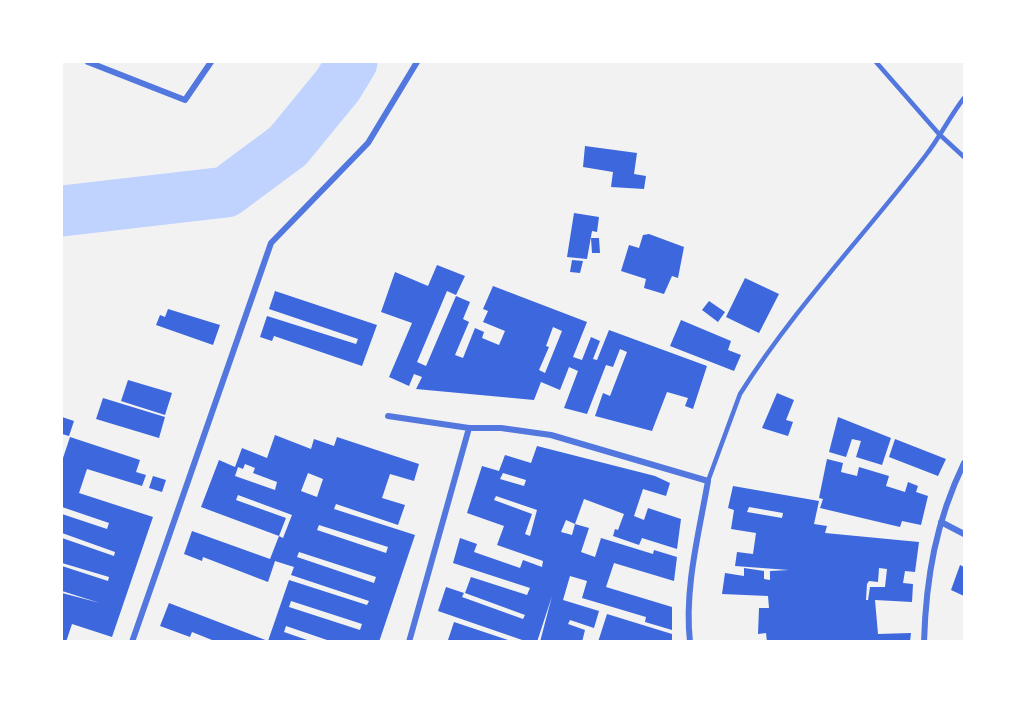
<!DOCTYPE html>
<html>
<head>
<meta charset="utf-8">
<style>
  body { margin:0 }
  #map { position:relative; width:1026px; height:703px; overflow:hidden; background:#f2f2f2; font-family:Figtree,sans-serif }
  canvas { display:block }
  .frame { position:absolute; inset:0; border:63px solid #fff; pointer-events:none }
</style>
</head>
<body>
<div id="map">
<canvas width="1026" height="703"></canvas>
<div class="frame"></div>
</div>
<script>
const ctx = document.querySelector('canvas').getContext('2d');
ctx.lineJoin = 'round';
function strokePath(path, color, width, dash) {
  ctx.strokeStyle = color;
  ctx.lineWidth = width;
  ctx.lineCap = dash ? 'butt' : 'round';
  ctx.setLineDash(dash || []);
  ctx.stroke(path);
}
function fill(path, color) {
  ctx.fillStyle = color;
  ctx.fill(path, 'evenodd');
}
strokePath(new Path2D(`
  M62 211 226 192 288 146 338 85 352 62`), '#bfd3fe', 51);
fill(new Path2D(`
  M585 146 637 153 634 174 646 176 644 189 611 187 613 172 583 167Z
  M574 213 599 217 597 232 592 231 587 259 567 257Z
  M649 234 684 247 678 278 672 276 664 294 644 288 646 279 621 271 629 245 639 248 643 235Z
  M591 238H599L600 253H592Z
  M572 260 583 261 580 273 570 272Z
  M437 265 465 276 456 295 447 291 417 362 426 366 456 296 470 302 463 319 469 322 455 355 463 358 475 328 484 332 482 338 499 345 505 331 483 322 488 311 483 309 493 286 587 322 573 357 582 360 591 337 600 341 593 359 597 360 609 330 707 366 693 409 685 406 688 398 667 392 652 431 595 416 603 393 610 396 627 352 620 349 613 367 606 365 587 414 564 408 578 371 569 367 560 390 541 382 534 400 416 389 422 377 414 374 409 386 389 377 412 323 381 312 395 272 428 286ZM553 327 562 331 545 373 539 370 549 347 546 346Z
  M745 278 779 294 759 333 726 317Z
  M275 291 377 325 362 366 274 336 272 341 260 337 267 316 356 344 358 339 269 309Z
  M709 301 725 312 718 322 702 310Z
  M168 309 220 325 213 345 156 325 160 315 165 317Z
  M681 320 731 341 728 350 741 355 734 371 670 346Z
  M128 380 172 393 165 415 121 401Z
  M777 393 794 400 786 420 793 422 788 436 762 428Z
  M103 398 165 417 159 438 96 419Z
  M62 417 74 421 69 436 62 434Z
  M838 417 891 438 882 465 856 457 861 441 852 439 846 457 829 452Z
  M275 435 311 449 314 439 334 446 337 437 419 464 414 481 390 474 382 498 405 505 398 525 336 504 334 509 415 535 379 642H333L286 626 284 632 313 642H217L192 632 190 637 160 626 169 603 268 641 289 580 367 605 369 601 291 575 294 567 275 561 268 582 203 557 202 561 184 554 192 531 270 559 279 536 283 538 292 515 238 495 236 500 286 518 279 536 201 507 219 460 235 467 242 448 267 458ZM245 464 255 468 253 473 277 482 275 490 235 476 238 467 243 469ZM308 473 323 479 317 497 301 491ZM319 525 388 547 386 553 317 530ZM299 552 376 577 374 583 297 557ZM291 601 362 624 360 630 289 607Z
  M70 437 140 460 136 472 146 475 142 486 87 469 79 493 153 517 112 637 72 624 66 642H62V593L100 603 62 591V566L108 581 109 577 62 563V538L114 556 115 552 62 533V514L107 529 109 523 62 507V461Z
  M895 439 946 459 938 476 889 457Z
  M537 446 655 476 670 483 666 496 643 489 634 516 644 520 648 508 681 519 677 549 642 538 639 545 613 536 615 529 618 530 624 514 584 499 575 524 566 520 561 532 572 535 575 524 589 528 581 552 595 557 601 538 653 554 654 550 677 557 674 581 614 563 606 587 672 607V630L645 622 646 617 582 598 587 581 570 576 563 600 599 611 594 628 570 620 568 624 585 630 582 642H540L552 596 537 642H528L438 611 446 587 464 593 462 597 523 619 525 615 465 593 471 577 527 595 530 588 453 563 460 538 477 544 474 552 520 568 523 560 542 567 543 561 497 545 504 526 467 513 482 466 499 471 505 455 531 463ZM503 473 526 480 524 486 500 479ZM496 496 537 510 530 536 525 534 532 514 494 500Z
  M827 459 843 463 841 472 857 476 859 467 889 476 886 486 905 492 908 482 918 486 916 492 928 496 921 525 902 521 900 527 820 508 823 499 819 498Z
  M153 476 166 480 162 492 149 488Z
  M733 486 819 501 814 524 827 526 825 533 919 542 915 572 905 571 903 583 913 584 912 602 875 600 878 634 911 633 910 642H767L766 633 758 634 759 608H769L768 596 722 594 725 573 744 576V568L764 571V579L770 580V571L789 570 735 566 737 552 753 554 756 533 731 529 734 510 728 508ZM749 507 783 513 782 518 747 512ZM879 568 887 569 885 587H870L868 600H866L867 584 869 581 878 582Z
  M960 565 964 567V596L951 590Z
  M607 614 672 634V642H598Z
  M454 622 511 641V642L448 640Z`), '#3d67dc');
strokePath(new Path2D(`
  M876 62 939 134 964 157
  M708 481 740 394C795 307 864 236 926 155 940 137 950 116 964 98`), '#5277de', 4.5);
strokePath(new Path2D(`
  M88 62 185 100 211 62
  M388 416 469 428H501L551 435 708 481C699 533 684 589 690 642
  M941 522 964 534
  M132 642 271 243 368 143 417 62
  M409 642 469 428
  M924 642C926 577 936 521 964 463`), '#5277de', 6);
</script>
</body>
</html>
